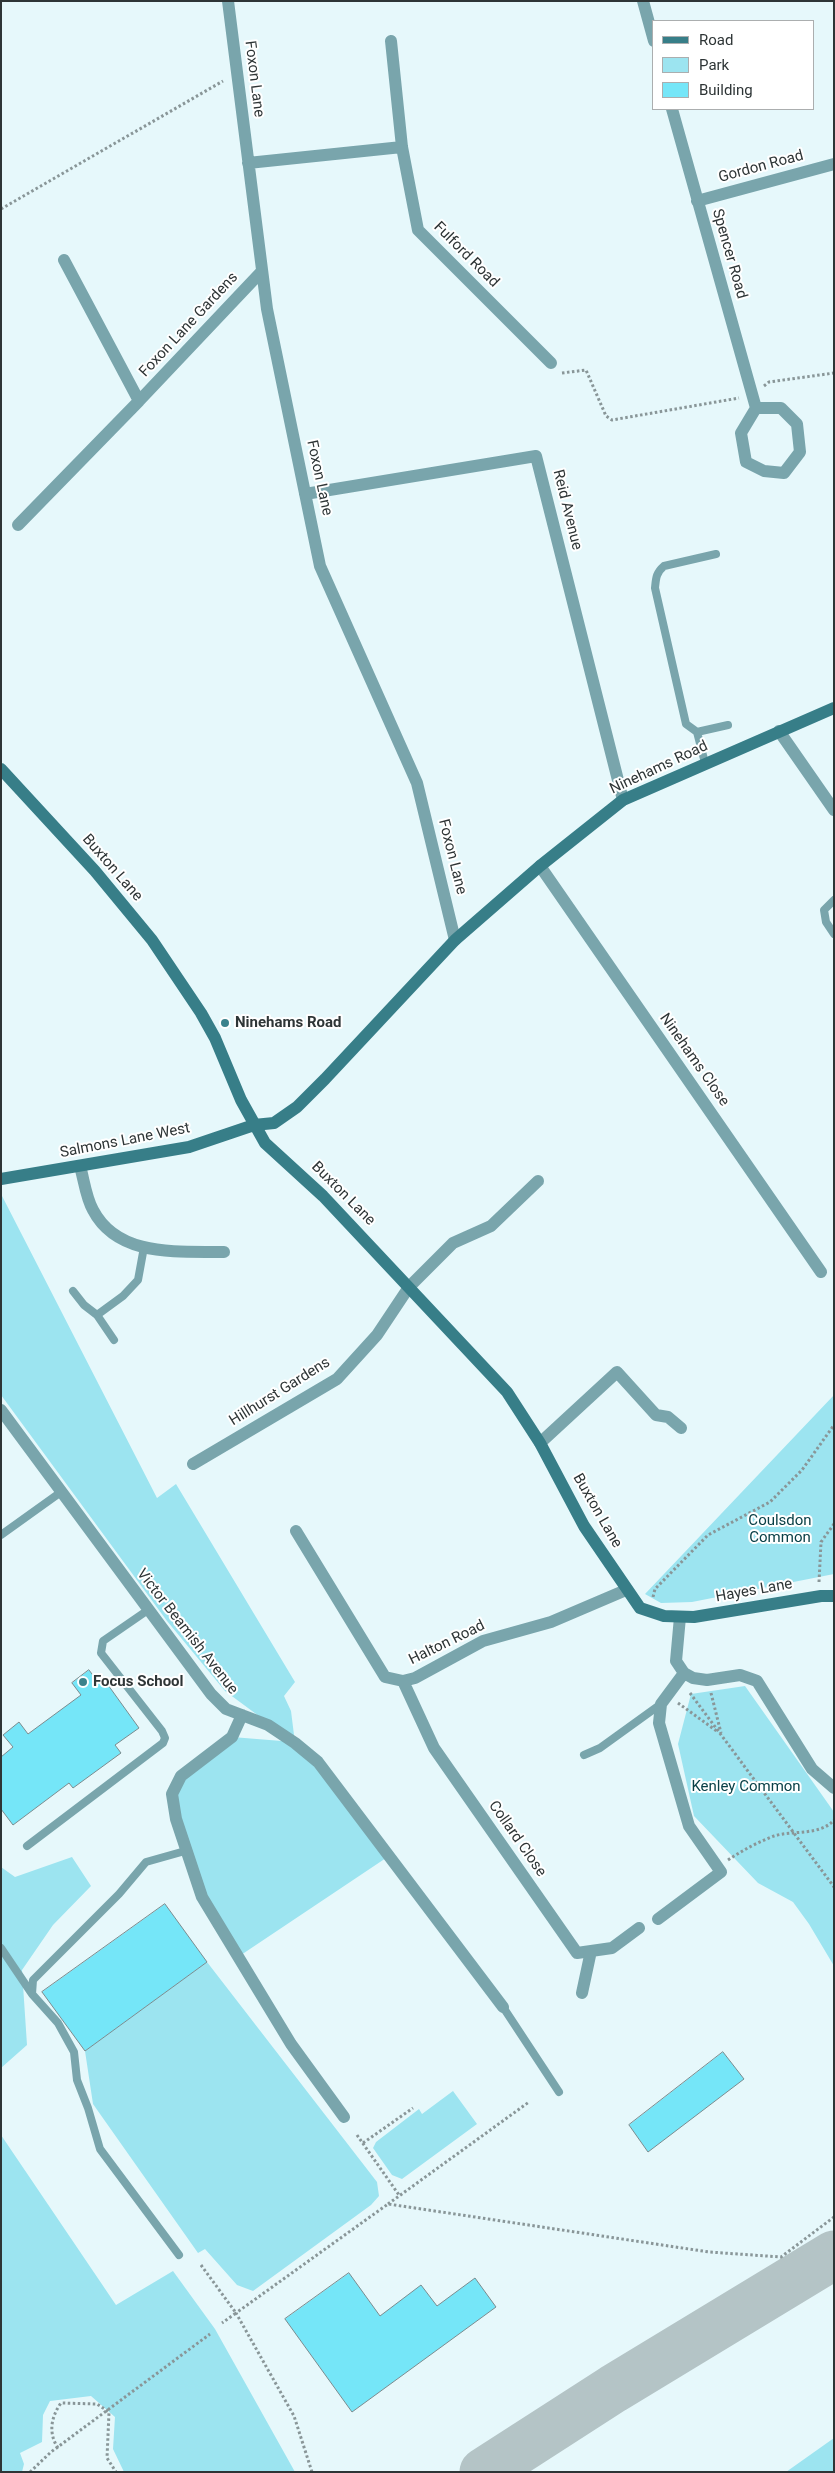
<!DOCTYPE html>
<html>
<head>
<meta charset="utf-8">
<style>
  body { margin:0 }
  #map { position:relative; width:835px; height:2473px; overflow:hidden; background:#e6f8fb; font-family:Roboto,sans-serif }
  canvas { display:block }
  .frame { position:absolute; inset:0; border:2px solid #2e3536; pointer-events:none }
  .legend { position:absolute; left:652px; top:20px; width:162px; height:90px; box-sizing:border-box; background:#fff; border:1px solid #abaeaf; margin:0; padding:6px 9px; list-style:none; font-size:15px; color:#2e3536 }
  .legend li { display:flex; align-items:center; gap:10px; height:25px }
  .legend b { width:25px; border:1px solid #abaeaf }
</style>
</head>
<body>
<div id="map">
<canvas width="835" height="2473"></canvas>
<div class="frame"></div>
<ul class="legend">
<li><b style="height:6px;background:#377e88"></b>Road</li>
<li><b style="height:14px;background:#9ce4f0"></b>Park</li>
<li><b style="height:14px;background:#75e6f8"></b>Building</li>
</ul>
</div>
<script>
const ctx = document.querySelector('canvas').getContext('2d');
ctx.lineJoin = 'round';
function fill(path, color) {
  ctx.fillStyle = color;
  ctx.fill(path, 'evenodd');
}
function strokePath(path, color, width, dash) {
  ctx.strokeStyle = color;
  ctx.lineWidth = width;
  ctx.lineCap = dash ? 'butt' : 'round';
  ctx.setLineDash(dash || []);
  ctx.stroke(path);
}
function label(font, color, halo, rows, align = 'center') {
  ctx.font = font + ' Roboto,sans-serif';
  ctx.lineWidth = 4;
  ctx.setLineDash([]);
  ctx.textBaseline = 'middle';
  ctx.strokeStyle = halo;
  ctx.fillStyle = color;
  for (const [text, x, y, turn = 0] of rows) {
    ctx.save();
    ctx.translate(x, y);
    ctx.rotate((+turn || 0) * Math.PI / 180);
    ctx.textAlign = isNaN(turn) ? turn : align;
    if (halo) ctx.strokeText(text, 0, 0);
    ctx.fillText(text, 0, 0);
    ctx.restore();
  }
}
fill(new Path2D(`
  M1 1194 157 1498 176 1484 295 1682 284 1696 291 1711 295 1743 389 1856 238 1957 202 1897 172 1794 181 1776 232 1737 294 1742 225 1691 167 1621 1 1395Z
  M834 1395V1574L692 1602 661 1603 645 1594Z
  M745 1686 834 1812V1966L809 1924 793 1902 758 1883 694 1816 678 1744 691 1694Z
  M72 1857 91 1886 53 1925 22 1970 27 2045 1 2068V1867L15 1877Z
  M207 1962 377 2182 379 2196 371 2205 253 2291 237 2285 205 2249 198 2253 93 2104 85 2051Z
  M453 2091 477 2124 402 2179 392 2175 373 2148 376 2142 419 2109 422 2114Z
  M1 2135 116 2305 173 2271 215 2329 295 2472H124L113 2449 115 2417 91 2396 50 2401 43 2415 42 2442 20 2453 24 2464 22 2472H1Z
  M834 2438V2472H786Z`), '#9ce4f0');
strokePath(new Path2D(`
  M484 2472 613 2389 834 2255`), '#b4c4c6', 49);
const building = new Path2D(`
  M89 1670 98 1682 103 1678 139 1728 115 1745 121 1753 73 1788 69 1783 13 1825 1 1809V1757L13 1747 3 1735 19 1722 28 1734 81 1695 72 1683Z
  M165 1904 207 1962 85 2051 42 1992Z
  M723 2052 744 2079 648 2152 629 2125Z
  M349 2273 380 2316 421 2285 437 2306 475 2278 496 2307 352 2412 285 2319Z`);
fill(building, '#75e6f8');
strokePath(building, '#7b8b8e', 1);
strokePath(new Path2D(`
  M1 209 223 81
  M562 373 586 370 606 416 612 420 739 398
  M764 386 769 382 834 373
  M819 1582 821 1542 834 1524
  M653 1597 655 1589 708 1535 770 1502 802 1470 834 1425
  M690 1693 834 1887
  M711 1693 721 1733
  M678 1703 718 1732
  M728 1860C743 1850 758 1842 774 1836 793 1830 820 1836 834 1820
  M357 2135 399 2195
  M363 2143 413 2108
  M388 2204 529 2102
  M201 2265 236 2313 222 2323
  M58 2448C48 2433 51 2417 61 2403L97 2404 109 2412 107 2458 116 2472
  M30 2472 51 2452 210 2334
  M312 2472 294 2416 236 2313 388 2204 709 2252 781 2257 834 2217`), '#899698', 3, [2.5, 2.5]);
strokePath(new Path2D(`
  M697 732 728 725
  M705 763 697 732 686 724 655 588C656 578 656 573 664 566L716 554
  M834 900 824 910 826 922 834 934
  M73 1291 84 1305 97 1315 114 1340
  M97 1315 123 1296 138 1280 144 1247
  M1 1535 61 1492
  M584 1755 600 1748 661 1704
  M27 1846 163 1743 165 1738 162 1731 101 1653 103 1641 148 1610
  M1 1948 32 1994
  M503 2007 559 2092
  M179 2255 100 2149 88 2108 77 2080 74 2052 58 2023 32 1994 33 1980 119 1894 146 1862 185 1851`), '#79a5ac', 8);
strokePath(new Path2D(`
  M228 1 267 309 320 566 417 783 455 940
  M643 1 654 41
  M391 41 402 147 418 230 551 363
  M672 109 756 408 741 433 746 462 764 471 784 473 800 452 797 424 781 408H756
  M248 163 402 147
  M697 201 834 164
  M139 401 262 271
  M305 494 536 456 623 800
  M18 525 139 401 64 260
  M779 731 834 810
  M540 866 821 1272
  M80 1166C84 1180 86 1198 93 1210 118 1258 179 1251 224 1252
  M1 1410 211 1694 226 1709 268 1725 295 1743 318 1762 503 2007
  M540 1443 617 1372 656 1415 668 1417 681 1428
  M193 1464 337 1379 377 1335 409 1287 453 1243 491 1226 538 1181
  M296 1531 385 1677 403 1681 415 1678 483 1641 551 1622 626 1590
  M680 1617 676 1661 684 1673 693 1678 707 1680 740 1675 757 1681 812 1769 834 1788
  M403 1681 434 1748 577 1953 612 1948 639 1928
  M242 1715 232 1737 181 1776 172 1794 176 1819 202 1897 291 2044 344 2117
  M658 1919 721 1872 689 1826 659 1723 661 1704 684 1673
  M582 1993 591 1951`), '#79a5ac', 12);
strokePath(new Path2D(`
  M1 769 95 871 152 940 201 1013 215 1038 241 1100 265 1143 323 1196 507 1392 540 1443 584 1526 640 1608 664 1616 694 1617 821 1596H834
  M1 1179 189 1147 254 1125 274 1123 297 1107 325 1079 455 940 540 866 623 800 834 708`), '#377e88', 12);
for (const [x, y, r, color] of [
  [225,1023,5,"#3b828c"],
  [83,1682,5,"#3b828c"]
]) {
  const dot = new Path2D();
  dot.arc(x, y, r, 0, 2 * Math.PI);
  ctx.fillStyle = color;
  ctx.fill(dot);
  strokePath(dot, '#fff', 2);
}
label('15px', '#2e3536', '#fff', [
  ["Foxon Lane",254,79,83],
  ["Gordon Road",761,167,-15],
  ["Spencer Road",729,254,74],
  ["Fulford Road",466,255,45],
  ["Foxon Lane Gardens",189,325,-47],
  ["Foxon Lane",319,478,78],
  ["Reid Avenue",567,510,76],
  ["Ninehams Road",659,768,-25],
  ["Foxon Lane",452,857,76],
  ["Buxton Lane",112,868,49],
  ["Ninehams Close",694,1060,55],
  ["Salmons Lane West",125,1141,-11],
  ["Buxton Lane",343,1194,45],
  ["Hillhurst Gardens",280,1392,-32],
  ["Buxton Lane",597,1511,60],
  ["Hayes Lane",754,1591,-10],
  ["Victor Beamish Avenue",187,1632,52],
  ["Halton Road",447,1643,-26],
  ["Collard Close",517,1839,55]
]);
label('bold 15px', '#2e3536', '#fff', [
  ["Ninehams Road",235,1023],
  ["Focus School",93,1682]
], 'left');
label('15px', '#094047', '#fff', [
  ["Coulsdon",780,1521],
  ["Common",780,1538],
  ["Kenley Common",746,1787]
]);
</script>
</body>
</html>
